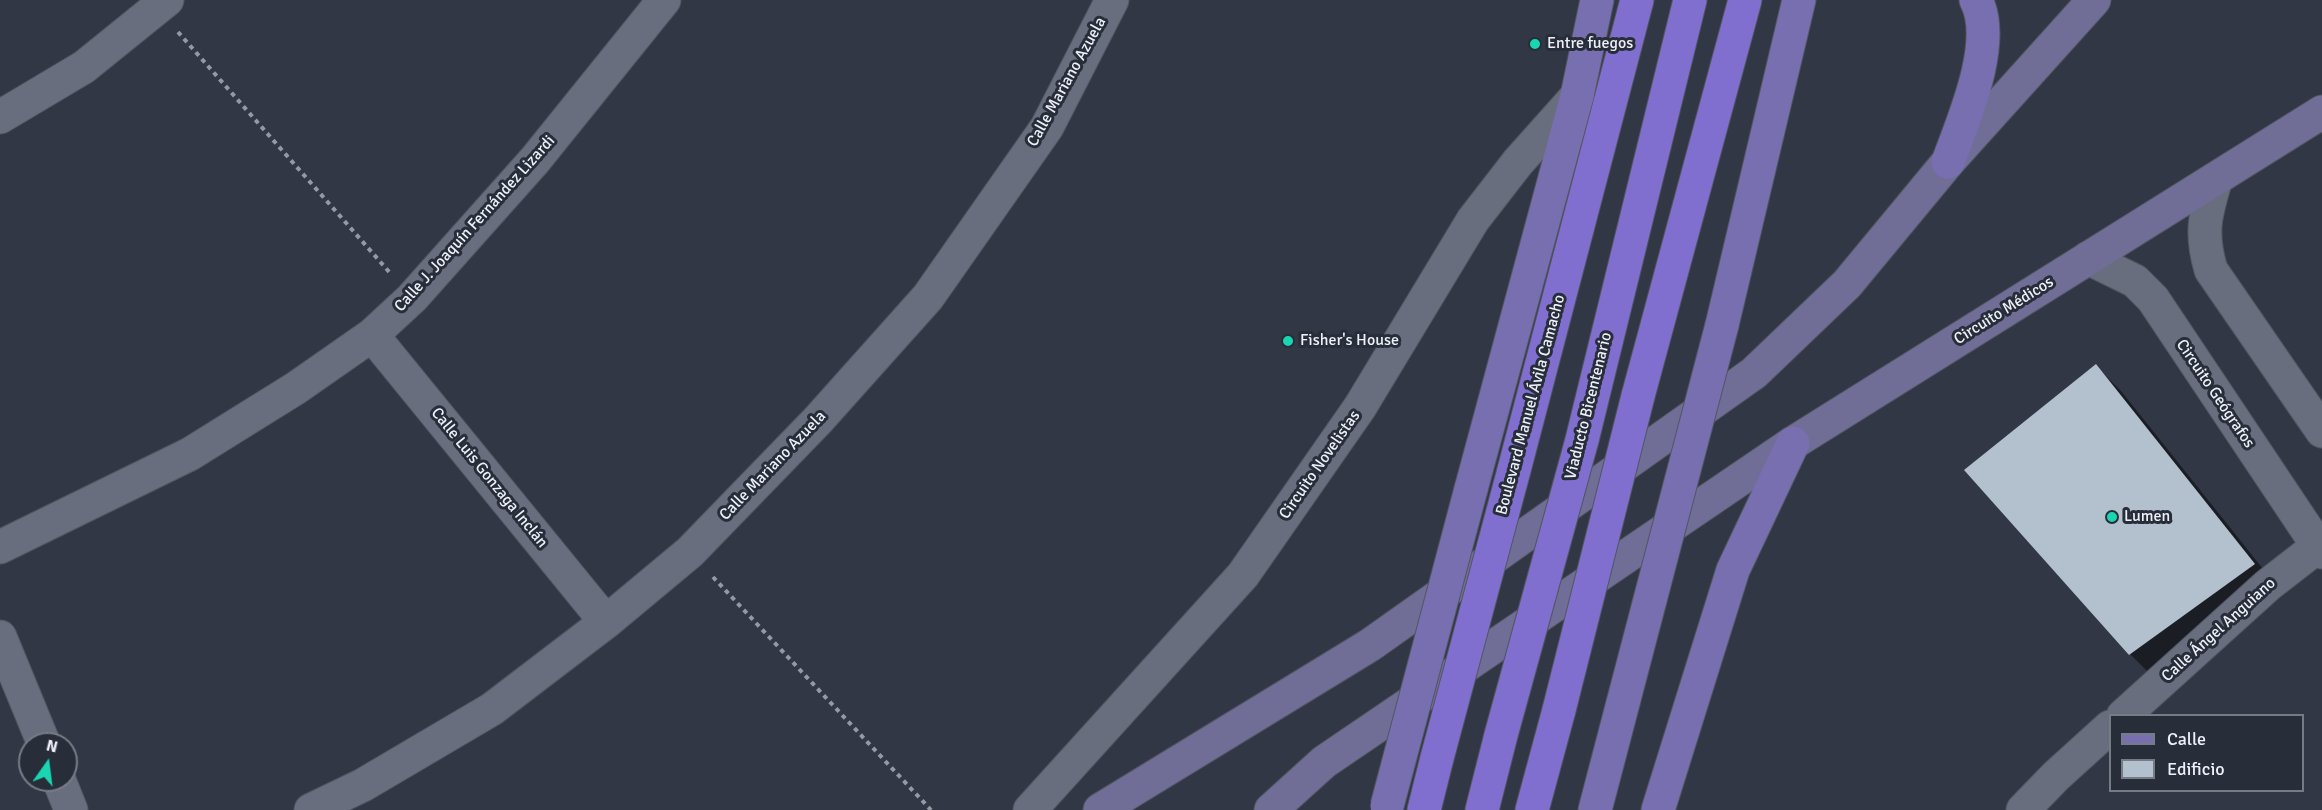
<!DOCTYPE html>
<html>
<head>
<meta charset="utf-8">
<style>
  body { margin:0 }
  #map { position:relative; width:2322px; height:810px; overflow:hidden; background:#323745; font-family:Signika,sans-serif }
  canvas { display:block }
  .legend { position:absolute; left:2109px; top:714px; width:195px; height:78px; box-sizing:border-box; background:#282d3a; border:2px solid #777b86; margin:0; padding:8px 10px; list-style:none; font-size:18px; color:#edf0f9 }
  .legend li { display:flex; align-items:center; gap:12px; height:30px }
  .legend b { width:30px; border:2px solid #777b86 }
  .north { position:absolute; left:18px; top:732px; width:60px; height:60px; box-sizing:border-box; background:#282d3a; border:2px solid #777b86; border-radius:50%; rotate:14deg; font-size:16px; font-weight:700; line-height:24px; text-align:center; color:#edf0f9 }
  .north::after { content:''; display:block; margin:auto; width:21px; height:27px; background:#19d5b2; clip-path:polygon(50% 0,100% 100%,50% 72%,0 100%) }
</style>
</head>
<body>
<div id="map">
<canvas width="2322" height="810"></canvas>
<ul class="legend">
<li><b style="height:8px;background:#776faf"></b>Calle</li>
<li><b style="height:16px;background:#b3c0ce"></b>Edificio</li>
</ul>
<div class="north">N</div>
</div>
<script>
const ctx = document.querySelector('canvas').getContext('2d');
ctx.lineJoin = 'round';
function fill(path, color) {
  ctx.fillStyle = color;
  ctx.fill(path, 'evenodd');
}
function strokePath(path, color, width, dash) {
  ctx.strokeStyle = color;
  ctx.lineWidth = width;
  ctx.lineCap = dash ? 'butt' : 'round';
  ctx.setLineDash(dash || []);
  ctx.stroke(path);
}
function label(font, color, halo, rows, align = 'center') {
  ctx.font = font + ' Signika,sans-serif';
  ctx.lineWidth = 6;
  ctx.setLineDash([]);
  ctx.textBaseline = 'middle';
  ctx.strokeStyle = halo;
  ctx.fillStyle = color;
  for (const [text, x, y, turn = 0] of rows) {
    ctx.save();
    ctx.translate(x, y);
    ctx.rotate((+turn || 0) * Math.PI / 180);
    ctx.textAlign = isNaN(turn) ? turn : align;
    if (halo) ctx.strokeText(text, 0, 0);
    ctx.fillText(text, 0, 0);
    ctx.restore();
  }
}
fill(new Path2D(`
  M2096 366 2121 391 2279 589 2155 679 2130 654Z`), '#0007');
fill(new Path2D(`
  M2096 364 2255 564 2129 655 1964 470Z`), '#b3c0ce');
const street = new Path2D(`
  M0 117 84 67 167 0
  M2216 179C2205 215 2200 233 2211 270L2322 431
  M2088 258 2135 281 2153 299 2322 552
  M372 335 606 622
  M0 547 190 454 296 388 372 335 412 298 535 160 664 0
  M0 637 44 744
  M2123 716 2268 585 2322 543
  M59 780 71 810
  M311 810 363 785 492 709 606 622 690 552 818 420 928 297 1047 127 1112 0
  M1030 810 1243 575 1360 407 1473 220 1518 162 1577 96
  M2023 810 2056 776 2110 727`);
const secondary = new Path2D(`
  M1100 810 1370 645 1754 373 1847 284 1948 162 2094 0
  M1271 810 1324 762 1793 443 2322 112`);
const primary = new Path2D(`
  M1948 162C1963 121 1998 42 1976 0
  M1722 325 1799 0
  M1471 489 1577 96 1597 0
  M1595 810 1623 703
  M1658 810 1733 570 1793 443`);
const highway = new Path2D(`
  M1638 396 1745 0
  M1582 440 1690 0
  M1514 470 1637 0
  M1424 810 1437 758
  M1482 810 1501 735
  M1532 810 1559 710`);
strokePath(street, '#515561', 35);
strokePath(secondary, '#515561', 35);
strokePath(primary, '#515561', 35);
strokePath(highway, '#515561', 35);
strokePath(new Path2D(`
  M178 32 391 274
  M713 577 931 810`), '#9599a4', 4, [4.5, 4.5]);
strokePath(street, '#686e7d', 33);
strokePath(secondary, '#706e96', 33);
strokePath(primary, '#776faf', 33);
strokePath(highway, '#816fd0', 33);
const primaryBridge = new Path2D(`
  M1623 703 1722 325
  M1387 806 1471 489`);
const highwayBridge = new Path2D(`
  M1559 710 1638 396
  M1501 735 1582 440
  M1437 758 1514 470`);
strokePath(primaryBridge, '#515561', 35, []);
strokePath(highwayBridge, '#515561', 35, []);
strokePath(primaryBridge, '#776faf', 33);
strokePath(highwayBridge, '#816fd0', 33);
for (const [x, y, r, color] of [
  [1535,44,6,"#19d5b2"],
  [1288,341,6,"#19d5b2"],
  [2112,517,6,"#19d5b2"]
]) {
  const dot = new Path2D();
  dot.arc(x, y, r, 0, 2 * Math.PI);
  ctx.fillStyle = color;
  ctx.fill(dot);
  strokePath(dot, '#282d3a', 2);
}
label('16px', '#edf0f9', '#282d3a', [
  ["Entre fuegos",1547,44],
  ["Fisher's House",1300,341],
  ["Lumen",2124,517]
], 'left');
label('16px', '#edf0f9', '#282d3a', [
  ["Calle Mariano Azuela",1067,82,-61],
  ["Calle J. Joaquín Fernández Lizardi",475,224,-48],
  ["Circuito Médicos",2004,311,-32],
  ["Circuito Geógrafos",2215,394,56],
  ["Boulevard Manuel Ávila Camacho",1531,405,-75],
  ["Viaducto Bicentenario",1589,406,-76],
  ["Circuito Novelistas",1320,465,-55],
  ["Calle Mariano Azuela",773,466,-46],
  ["Calle Luis Gonzaga Inclán",489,478,51],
  ["Calle Ángel Anguiano",2219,630,-42]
]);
</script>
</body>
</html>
